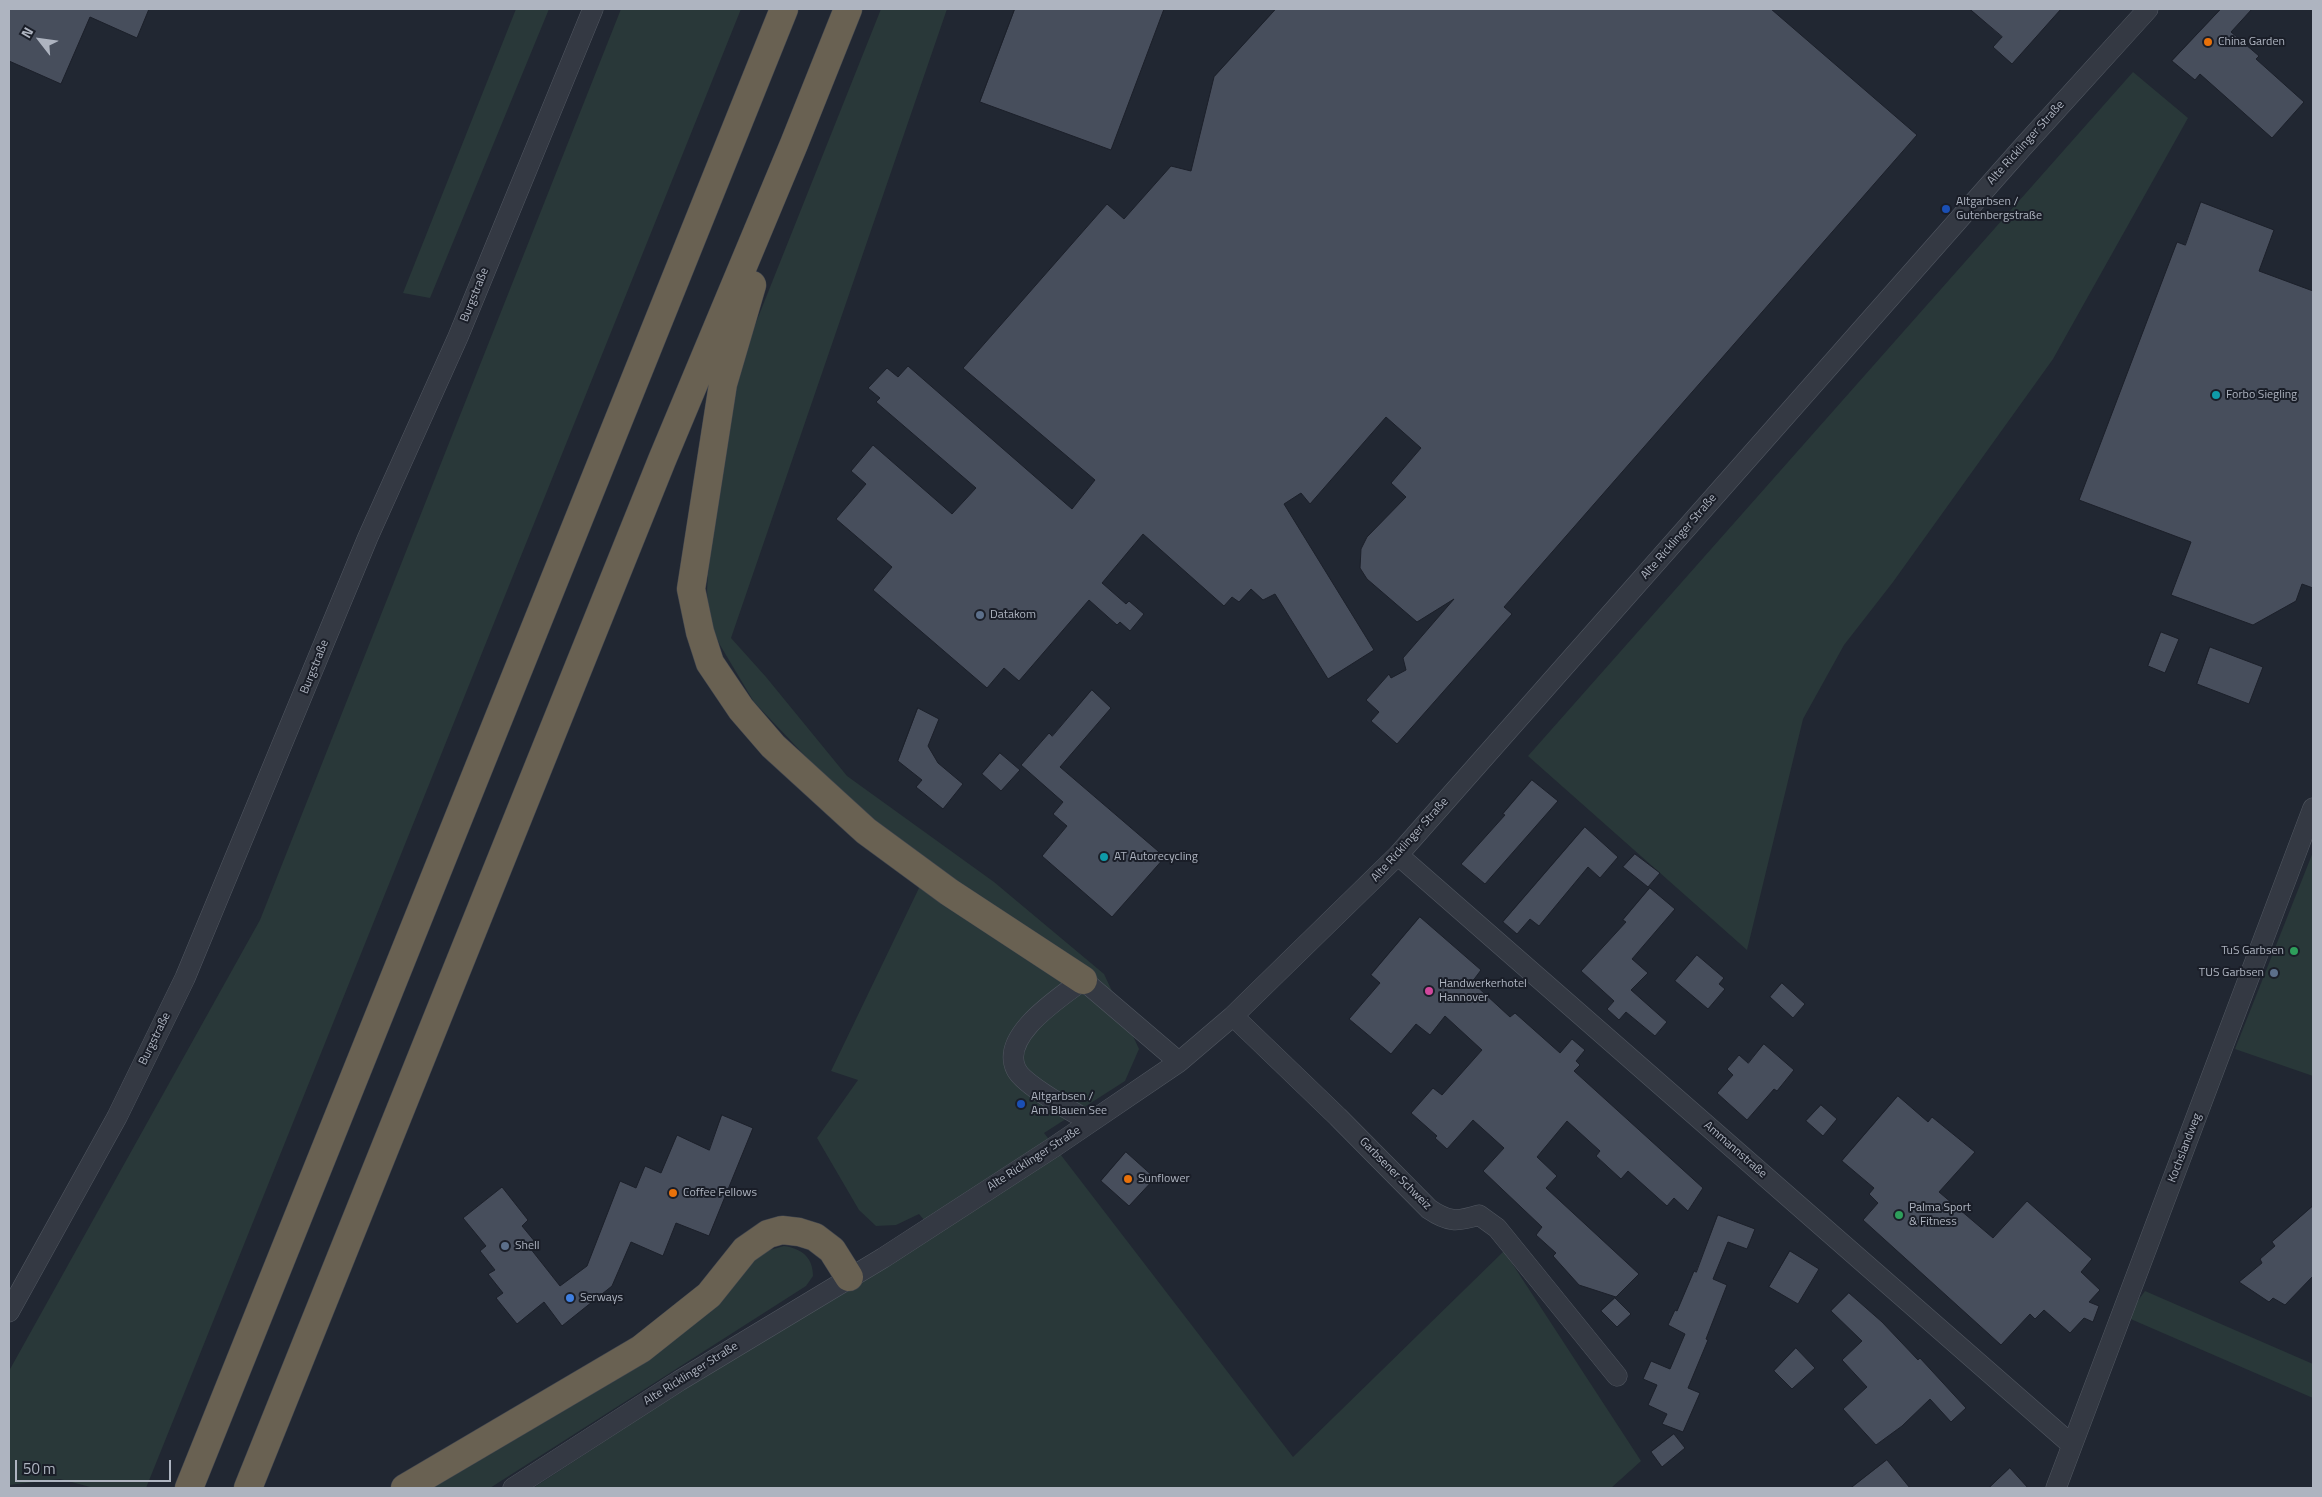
<!DOCTYPE html>
<html>
<head>
<meta charset="utf-8">
<style>
  body { margin:0 }
  #map { position:relative; width:2322px; height:1497px; overflow:hidden; background:#212732; font-family:"Titillium Web",sans-serif }
  canvas { display:block }
  .frame { position:absolute; inset:0; border:10px solid #aeb4c0; pointer-events:none }
  .north { position:absolute; left:15px; top:15px; width:50px; height:50px; -webkit-text-stroke:4px #1a1e28; paint-order:stroke; rotate:300deg; font-size:14px; font-weight:700; line-height:20px; text-align:center; color:#aeb4c0 }
  .north::after { content:''; display:block; margin:auto; width:18px; height:22px; background:#aeb4c0; clip-path:polygon(50% 0,100% 100%,50% 72%,0 100%) }
  .scale { position:absolute; left:15px; top:1460px; width:156px; height:22px; box-sizing:border-box; border:2px solid #aeb4c0; border-top:0; padding-left:6px; font-size:15px; line-height:18px; white-space:nowrap; color:#aeb4c0; -webkit-text-stroke:4px #1a1e28; paint-order:stroke }
</style>
</head>
<body>
<div id="map">
<canvas width="2322" height="1497"></canvas>
<div class="frame"></div>
<div class="north">N</div>
<div class="scale">50 m</div>
</div>
<script>
const ctx = document.querySelector('canvas').getContext('2d');
ctx.lineJoin = 'round';
function fill(path, color) {
  ctx.fillStyle = color;
  ctx.fill(path, 'evenodd');
}
function strokePath(path, color, width, dash) {
  ctx.strokeStyle = color;
  ctx.lineWidth = width;
  ctx.lineCap = dash ? 'butt' : 'round';
  ctx.setLineDash(dash || []);
  ctx.stroke(path);
}
function label(font, color, halo, rows, align = 'center') {
  ctx.font = font + ' "Titillium Web",sans-serif';
  ctx.lineWidth = 4;
  ctx.setLineDash([]);
  ctx.textBaseline = 'middle';
  ctx.strokeStyle = halo;
  ctx.fillStyle = color;
  for (const [text, x, y, turn = 0] of rows) {
    ctx.save();
    ctx.translate(x, y);
    ctx.rotate((+turn || 0) * Math.PI / 180);
    ctx.textAlign = isNaN(turn) ? turn : align;
    if (halo) ctx.strokeText(text, 0, 0);
    ctx.fillText(text, 0, 0);
    ctx.restore();
  }
}
fill(new Path2D(`
  M516 9H549L430 298 403 293Z
  M621 9H741L146 1488H94L60 1479 9 1485V1371L260 920Z
  M881 9H947L731 638 766 677 847 776 994 882 1104 974 1139 1049 1125 1081 1044 1133 1293 1457 1504 1251 1641 1461 1611 1488H533L686 1388 936 1234 919 1214 896 1225 876 1226 859 1210 817 1138 858 1080 831 1071 919 888 917 857 829 781 754 702 720 645 713 629 708 610 707 590 710 542 737 380 749 340Z
  M2133 72 2188 118 2053 359 1893 582 1844 645 1803 719 1747 950 1528 756Z
  M2313 852V1076L2235 1049Z
  M784 1246C802 1249 813 1257 813 1276L806 1286 490 1488H422L763 1252Z
  M2145 1291 2313 1364V1398L2126 1317Z`), '#293839');
const building = new Path2D(`
  M9 9H149L137 38 90 17 61 84 9 61Z
  M1015 9H1164L1111 150 980 102Z
  M1276 9H1771L1917 135 1504 607 1512 614 1397 744 1371 721 1379 712 1366 700 1389 674 1391 678 1406 670 1403 658 1454 599 1417 622 1367 579 1360 568 1361 549 1367 537 1406 497 1391 483 1421 448 1386 417 1310 504 1301 493 1284 504 1374 650 1328 679 1275 594 1263 600 1251 589 1239 602 1232 597 1224 606 1143 534 1102 583 1126 604 1129 601 1144 614 1130 631 1120 622 1117 625 1089 600 1019 681 1004 668 987 688 873 590 892 567 836 519 866 484 851 471 873 445 952 514 976 488 876 402 880 398 868 388 887 368 898 377 908 366 1072 509 1095 480 963 368 1107 204 1124 219 1171 166 1191 171 1214 77Z
  M1970 9H2061L2012 64 1993 47 2002 37Z
  M2221 9H2252L2231 32 2259 56 2256 59 2304 102 2272 138 2200 74 2195 80 2172 61Z
  M2201 202 2274 230 2259 271 2313 291V588L2302 584 2296 601 2253 625 2171 595 2191 542 2079 500 2177 242 2185 245Z
  M2161 632 2179 639 2165 673 2148 666Z
  M2210 647 2263 667 2249 704 2197 684Z
  M1092 690 1111 708 1060 767 1165 857 1112 917 1042 856 1067 826 1053 814 1063 802 1021 765 1049 733 1052 736Z
  M918 708 939 719 928 746 938 763 963 784 943 809 916 787 922 780 898 761Z
  M1000 753 1020 770 1001 791 982 774Z
  M1532 780 1558 801 1485 884 1461 864 1505 815 1503 814Z
  M1585 827 1618 857 1600 878 1588 867 1539 926 1530 919 1517 934 1503 922Z
  M1635 854 1660 873 1648 887 1623 867Z
  M1650 888 1675 909 1632 959 1648 973 1631 990 1667 1022 1655 1036 1626 1012 1619 1020 1607 1009 1614 1001 1581 971 1626 922 1623 920Z
  M1420 917 1481 970 1472 982 1510 1017 1515 1013 1560 1053 1572 1039 1585 1050 1576 1061 1580 1065 1574 1071 1703 1188 1688 1211 1674 1198 1667 1206 1628 1171 1621 1179 1596 1156 1600 1151 1567 1121 1537 1157 1557 1176 1546 1188 1639 1274 1616 1297 1579 1285 1553 1256 1556 1253 1536 1235 1542 1227 1483 1171 1504 1148 1473 1120 1447 1149 1435 1138 1437 1136 1411 1113 1433 1088 1442 1095 1482 1050 1445 1016 1430 1035 1416 1024 1391 1054 1349 1019 1380 983 1371 975Z
  M1697 955 1724 978 1719 984 1725 989 1708 1009 1675 981Z
  M1782 983 1805 1004 1793 1018 1770 997Z
  M1764 1044 1794 1070 1777 1091 1774 1089 1747 1120 1717 1093 1733 1075 1727 1069 1739 1055 1748 1063Z
  M1898 1096 1928 1122 1932 1117 1975 1152 1939 1192 1993 1238 2027 1201 2092 1259 2081 1272 2100 1290 2089 1302 2099 1306 2093 1322 2084 1318 2070 1333 2044 1310 2035 1319 2030 1314 2001 1345 1863 1220 1878 1203 1869 1194 1874 1188 1842 1161Z
  M1821 1105 1837 1119 1823 1136 1806 1121Z
  M722 1115 753 1128 709 1236 676 1223 663 1256 631 1242 612 1286 562 1326 544 1302 517 1324 496 1298 503 1293 488 1274 495 1270 480 1251 486 1246 463 1218 502 1187 528 1220 522 1226 536 1243 530 1248 560 1286 587 1266 620 1181 636 1188 645 1166 661 1173 677 1135 709 1150Z
  M1126 1152 1155 1178 1129 1206 1101 1181Z
  M2313 1206V1276L2285 1305 2273 1298 2269 1302 2239 1282 2262 1263 2260 1259 2275 1246 2272 1242Z
  M1718 1215 1755 1229 1747 1249 1728 1242 1713 1279 1727 1285 1706 1339 1708 1340 1688 1388 1700 1393 1683 1432 1662 1424 1667 1414 1648 1405 1657 1385 1643 1379 1651 1361 1670 1369 1685 1334 1668 1325 1675 1310 1677 1311 1694 1271 1696 1272Z
  M1790 1251 1819 1269 1798 1304 1769 1287Z
  M1849 1293 1882 1322 1918 1360 1920 1358 1966 1408 1951 1422 1930 1399 1902 1426 1876 1445 1843 1409 1867 1387 1842 1360 1862 1341 1831 1311Z
  M1615 1298 1631 1314 1617 1327 1601 1311Z
  M1796 1348 1815 1368 1792 1389 1774 1371Z
  M1674 1434 1685 1448 1662 1467 1651 1452Z
  M1887 1460 1910 1488H1851Z
  M2010 1468 2028 1488H1989Z`);
fill(building, '#474e5c');
strokePath(building, '#1c202a', 1);
const minor = new Path2D(`
  M1398 855 2072 1445
  M1233 1016 1338 1117 1429 1209C1448 1222 1457 1222 1479 1215L1497 1228 1617 1376
  M1090 1122C1074 1112 1023 1085 1016 1069 1000 1035 1061 997 1083 980L1179 1062
  M9 1312 117 1117 185 978 368 537 458 337 593 9
  M513 1488 679 1381 883 1258 1054 1147 1179 1062 1233 1016 1398 855 2021 149 2148 9
  M2056 1488 2313 808`);
const highway = new Path2D(`
  M752 285 723 384 691 589 700 632 710 663 741 709 773 746 866 831 949 892 1083 980
  M189 1488 784 9
  M248 1488 662 460 794 144 848 9
  M405 1488 641 1349 709 1295 745 1250 768 1234 782 1230 799 1232 815 1237 832 1250 849 1277`);
strokePath(minor, '#515761', 21);
strokePath(highway, '#3f444e', 29);
strokePath(minor, '#343943', 20);
strokePath(highway, '#696152', 28);
for (const [x, y, r, color] of [
  [2208,42,5,"#e8710a"],
  [1946,209,5,"#1a4fb4"],
  [2216,395,5,"#0f9aa8"],
  [980,615,5,"#5c6f8a"],
  [1104,857,5,"#0f9aa8"],
  [2294,951,5,"#2e9e5b"],
  [2274,973,5,"#5c6f8a"],
  [1429,991,5,"#d1479c"],
  [1021,1104,5,"#1a4fb4"],
  [1128,1179,5,"#e8710a"],
  [673,1193,5,"#e8710a"],
  [1899,1215,5,"#2e9e5b"],
  [505,1246,5,"#5c6f8a"],
  [570,1298,5,"#3f7fe0"]
]) {
  const dot = new Path2D();
  dot.arc(x, y, r, 0, 2 * Math.PI);
  ctx.fillStyle = color;
  ctx.fill(dot);
  strokePath(dot, '#1a1e28', 2);
}
label('12px', '#aeb4c0', '#1a1e28', [
  ["China Garden",2218,42],
  ["Altgarbsen /",1956,202],
  ["Gutenbergstraße",1956,216],
  ["Forbo Siegling",2226,395],
  ["Datakom",990,615],
  ["AT Autorecycling",1114,857],
  ["TuS Garbsen",2284,951,"right"],
  ["TUS Garbsen",2264,973,"right"],
  ["Handwerkerhotel",1439,984],
  ["Hannover",1439,998],
  ["Altgarbsen /",1031,1097],
  ["Am Blauen See",1031,1111],
  ["Sunflower",1138,1179],
  ["Coffee Fellows",683,1193],
  ["Palma Sport",1909,1208],
  ["& Fitness",1909,1222],
  ["Shell",515,1246],
  ["Serways",580,1298]
], 'left');
label('12px', '#aeb4c0', '#1a1e28', [
  ["Alte Ricklinger Straße",2026,143,-48],
  ["Burgstraße",475,295,-68],
  ["Alte Ricklinger Straße",1679,537,-49],
  ["Burgstraße",315,667,-68],
  ["Alte Ricklinger Straße",1410,840,-48],
  ["Burgstraße",155,1039,-64],
  ["Kochslandweg",2185,1148,-69],
  ["Ammannstraße",1735,1150,41],
  ["Alte Ricklinger Straße",1034,1159,-33],
  ["Garbsener Schweiz",1395,1174,45],
  ["Alte Ricklinger Straße",691,1374,-32]
]);
</script>
</body>
</html>
